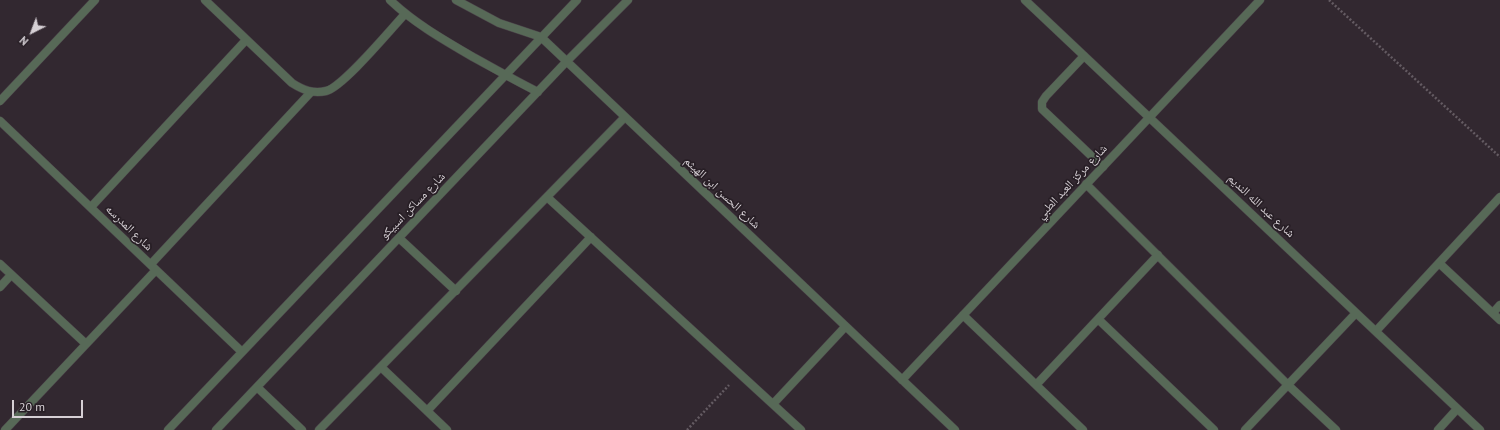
<!DOCTYPE html>
<html>
<head>
<meta charset="utf-8">
<style>
  body { margin:0 }
  #map { position:relative; width:1500px; height:430px; overflow:hidden; background:#322830; font-family:"PT Sans",sans-serif }
  canvas { display:block }
  .north { position:absolute; left:12px; top:12px; width:40px; height:40px; -webkit-text-stroke:3px #281f26; paint-order:stroke; rotate:222deg; font-size:11px; font-weight:700; line-height:16px; text-align:center; color:#d6d0d5 }
  .north::after { content:''; display:block; margin:auto; width:14px; height:18px; background:#d6d0d5; clip-path:polygon(50% 0,100% 100%,50% 72%,0 100%) }
  .scale { position:absolute; left:12px; top:400px; width:71px; height:18px; box-sizing:border-box; border:2px solid #d6d0d5; border-top:0; padding-left:5px; font-size:12px; line-height:14px; white-space:nowrap; color:#d6d0d5; -webkit-text-stroke:3px #281f26; paint-order:stroke }
</style>
</head>
<body>
<div id="map">
<canvas width="1500" height="430"></canvas>
<div class="north">N</div>
<div class="scale">20 m</div>
</div>
<script>
const ctx = document.querySelector('canvas').getContext('2d');
ctx.lineJoin = 'round';
function strokePath(path, color, width, dash) {
  ctx.strokeStyle = color;
  ctx.lineWidth = width;
  ctx.lineCap = dash ? 'butt' : 'round';
  ctx.setLineDash(dash || []);
  ctx.stroke(path);
}
function label(font, color, halo, rows, align = 'center') {
  ctx.font = font + ' "PT Sans","Noto Naskh Arabic",sans-serif';
  ctx.lineWidth = 3.5;
  ctx.setLineDash([]);
  ctx.textBaseline = 'middle';
  ctx.strokeStyle = halo;
  ctx.fillStyle = color;
  for (const [text, x, y, turn = 0] of rows) {
    ctx.save();
    ctx.translate(x, y);
    ctx.rotate((+turn || 0) * Math.PI / 180);
    ctx.textAlign = isNaN(turn) ? turn : align;
    if (halo) ctx.strokeText(text, 0, 0);
    ctx.fillText(text, 0, 0);
    ctx.restore();
  }
}
const service = new Path2D(`
  M1084 56 1046 96 1042 102V109L1103 167`);
const minor = new Path2D(`
  M205 0 292 83C303 90 313 94 326 91 343 87 390 30 405 14
  M390 0C414 23 444 40 473 57 495 69 516 81 538 92
  M456 0 499 23 541 37 955 430
  M1025 0 1480 430
  M0 101 95 0
  M0 121 242 352
  M1086 184 1288 385 1336 430
  M547 197 801 430
  M91 207 246 40
  M399 238 456 291
  M1439 263 1500 320
  M0 264 86 344
  M151 264 311 92
  M0 287 11 275
  M1493 313 1500 305
  M963 315 1083 430
  M1098 319 1214 430
  M1376 331 1500 197
  M381 367 447 430
  M902 380 1260 0
  M1036 385 1158 255
  M257 387 302 430
  M773 404 845 327
  M427 411 591 237
  M5 430 156 270
  M168 430 577 0
  M216 430 566 62 628 0
  M319 430 625 117
  M1245 430 1356 313
  M1438 430 1457 409`);
strokePath(service, '#4c434a', 9);
strokePath(minor, '#4c434a', 9);
strokePath(new Path2D(`
  M1329 0 1500 157
  M687 430 729 385`), '#645b62', 2.5, [2, 2]);
strokePath(service, '#576957', 8);
strokePath(minor, '#576957', 8);
label('12px', '#d6d0d5', '#281f26', [
  ["شارع مركز العبد الطبي",1072,182,-47],
  ["شارع الحسن ابن الهيثم",722,193,43],
  ["شارع مساكن اسبيكو",413,206,-46],
  ["شارع عبد الله النديم",1261,206,43],
  ["شارع المدرسه",129,228,44]
]);
</script>
</body>
</html>
